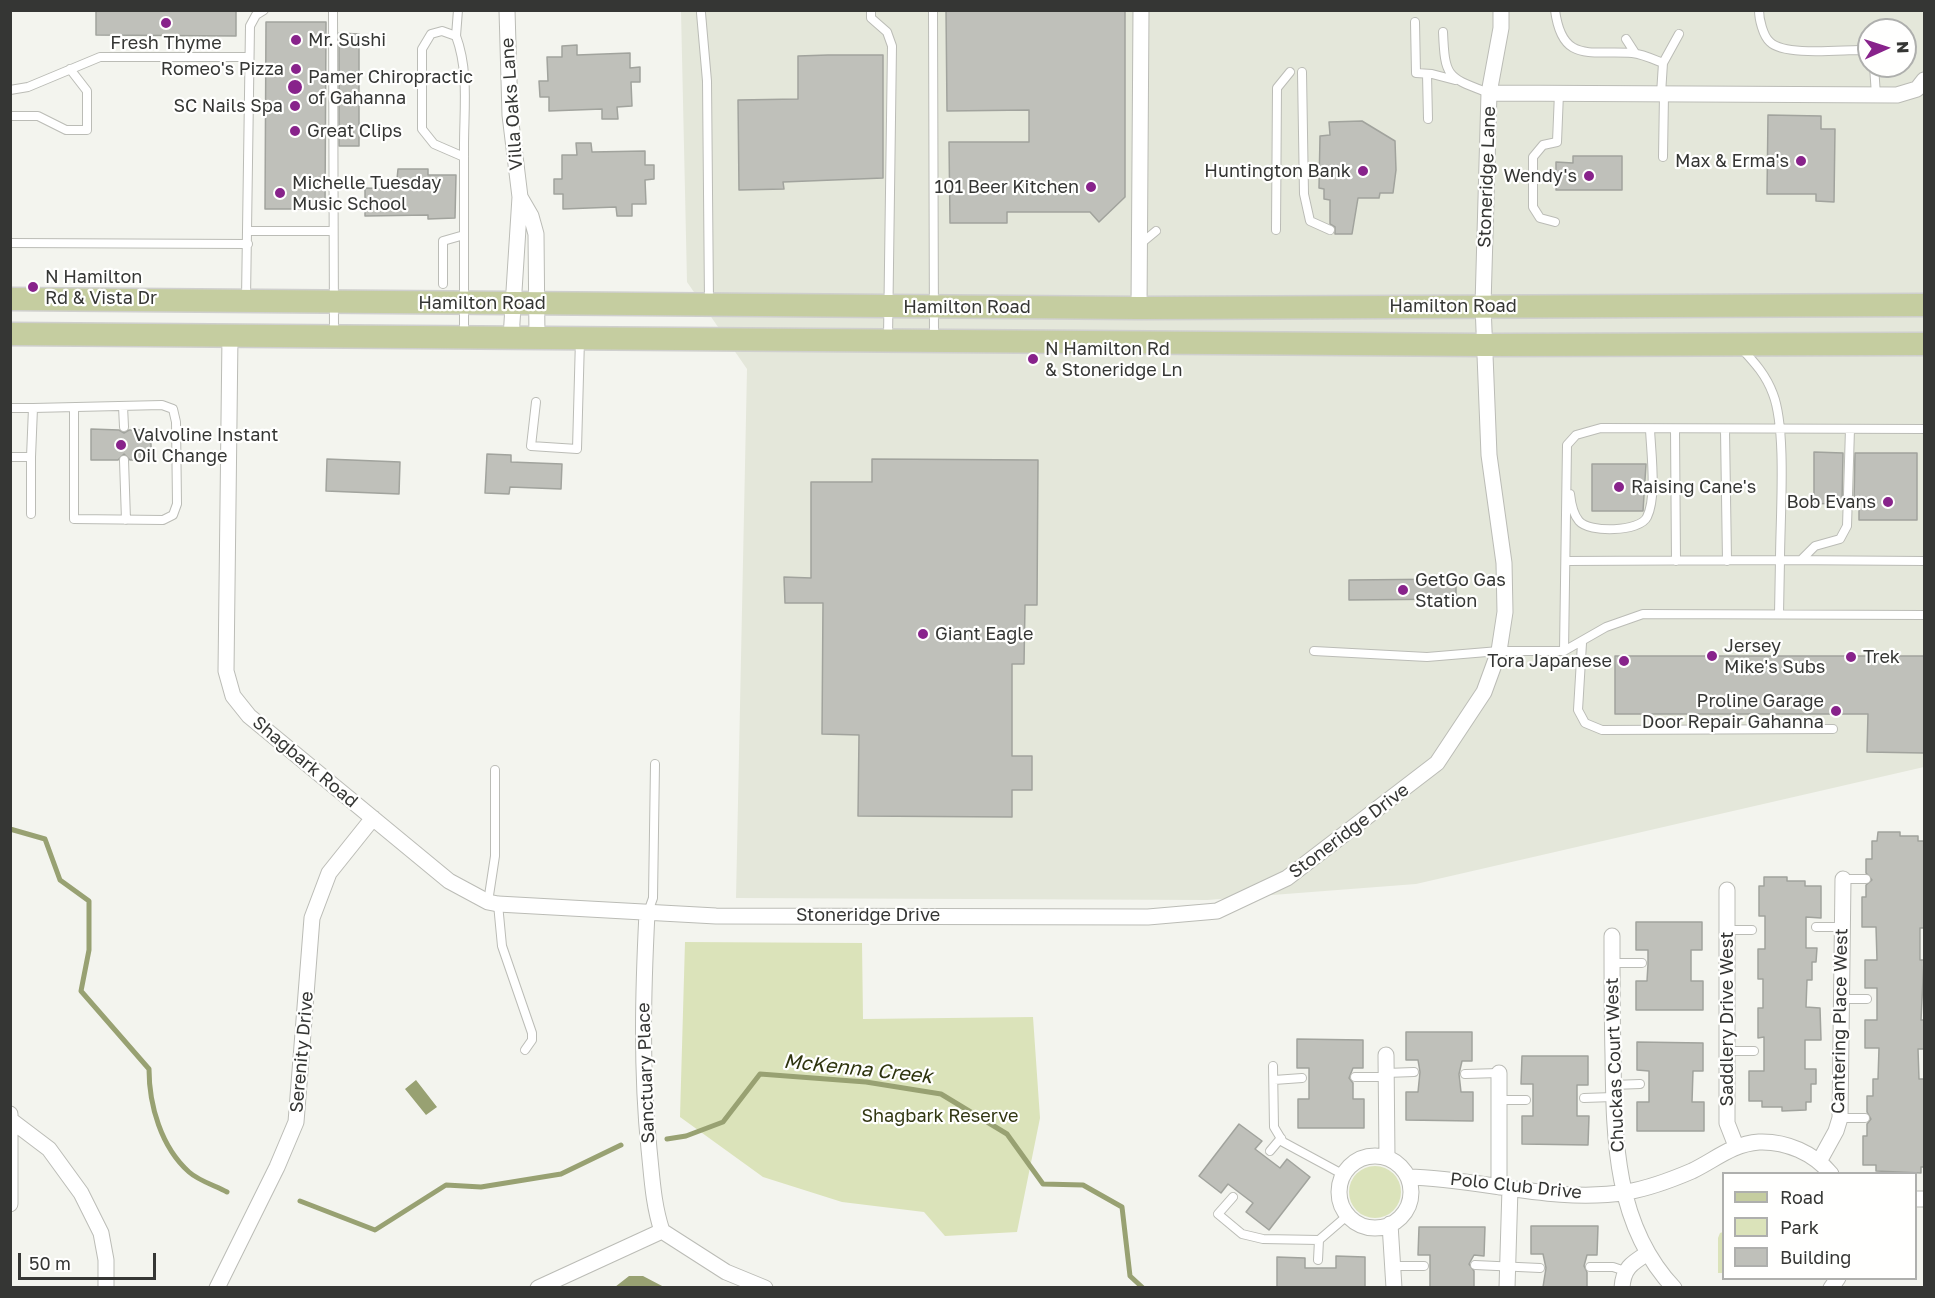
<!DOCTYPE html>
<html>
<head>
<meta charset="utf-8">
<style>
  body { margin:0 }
  #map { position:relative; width:1935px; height:1298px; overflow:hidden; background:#f3f4ee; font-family:"Golos Text",sans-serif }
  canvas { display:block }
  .frame { position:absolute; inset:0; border:12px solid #353634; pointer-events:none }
  .legend { position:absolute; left:1722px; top:1172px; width:195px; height:108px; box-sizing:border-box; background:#fffffe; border:2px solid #aeafad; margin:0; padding:8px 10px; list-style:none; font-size:18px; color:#353634 }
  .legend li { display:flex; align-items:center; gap:12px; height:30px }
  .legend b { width:30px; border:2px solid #aeafad }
  .north { position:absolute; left:1857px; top:18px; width:60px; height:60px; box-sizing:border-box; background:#fffffe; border:2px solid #aeafad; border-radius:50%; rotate:87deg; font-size:16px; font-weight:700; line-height:24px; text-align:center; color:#353634 }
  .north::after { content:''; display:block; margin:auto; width:21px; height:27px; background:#88238b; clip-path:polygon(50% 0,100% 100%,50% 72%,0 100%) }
  .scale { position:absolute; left:18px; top:1253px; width:138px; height:27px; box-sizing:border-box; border:3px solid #353634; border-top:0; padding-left:8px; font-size:18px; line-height:21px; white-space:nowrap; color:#353634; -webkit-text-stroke:4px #fffffe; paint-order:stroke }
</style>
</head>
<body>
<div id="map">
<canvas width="1935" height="1298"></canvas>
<div class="frame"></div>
<ul class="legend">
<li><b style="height:8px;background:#c5cda0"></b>Road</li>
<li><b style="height:16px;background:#dbe3ba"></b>Park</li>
<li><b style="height:16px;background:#bfc0ba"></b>Building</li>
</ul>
<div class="north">N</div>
<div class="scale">50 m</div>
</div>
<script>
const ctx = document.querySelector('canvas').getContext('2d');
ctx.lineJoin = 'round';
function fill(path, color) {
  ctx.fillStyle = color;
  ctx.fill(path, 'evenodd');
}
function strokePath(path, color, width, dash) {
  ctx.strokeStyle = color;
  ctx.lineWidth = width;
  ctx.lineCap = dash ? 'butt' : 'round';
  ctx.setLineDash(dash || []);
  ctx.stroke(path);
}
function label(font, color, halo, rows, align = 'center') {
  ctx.font = font + ' "Golos Text",sans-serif';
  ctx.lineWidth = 4.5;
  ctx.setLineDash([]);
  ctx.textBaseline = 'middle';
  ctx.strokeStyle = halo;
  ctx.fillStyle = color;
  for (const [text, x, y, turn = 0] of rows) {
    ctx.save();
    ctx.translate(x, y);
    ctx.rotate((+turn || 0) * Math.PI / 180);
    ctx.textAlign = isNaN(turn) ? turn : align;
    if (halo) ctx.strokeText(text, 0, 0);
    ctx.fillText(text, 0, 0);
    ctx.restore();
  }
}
fill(new Path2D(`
  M681 11H1924V767L1416 884 1207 900 736 898 747 369 687 282ZM1869 30H1905V66H1869Z`), '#e4e7da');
fill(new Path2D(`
  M685 942 862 943 863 1019 1033 1017 1040 1118 1017 1232 945 1236 924 1212 842 1202 763 1177 680 1117Z
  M1349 1192a26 26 0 1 1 52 0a26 26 0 1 1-52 0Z
  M1723 1232 1722 1273H1718V1238L1720 1233Z`), '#dbe3ba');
fill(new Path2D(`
  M416 1080 437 1107 426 1115 405 1089Z
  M629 1276H643L664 1287H615Z`), '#98a172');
strokePath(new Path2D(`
  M10 829 45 839 60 880 89 901V950L81 991 149 1069C149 1105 161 1147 189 1172 199 1181 216 1186 227 1192
  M667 1139 686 1136 723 1122 760 1074 866 1082 941 1094 1007 1134 1043 1184 1083 1185 1122 1207 1130 1276 1143 1288
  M300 1201 375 1230 446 1185 481 1187 561 1174 621 1145`), '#98a172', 5);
const building = new Path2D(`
  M96 10H236V36L96 35Z
  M946 10H1125V197L1099 222 1090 212H1007V223H950L949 142H1029V110L947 111Z
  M266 22H326L325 209H265Z
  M339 33 359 34V146H339Z
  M577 45V55L630 53V68L640 67V82H631L632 106 617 107 618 119H602V109L549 111V97H540L539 81H548L547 57H562V46Z
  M828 55H883V178L783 182 784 189 739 190 738 100 798 99V56Z
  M1768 115 1821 116V129H1835L1834 202 1816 201V194H1767Z
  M1362 121 1395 141 1396 170 1393 193H1380L1379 198H1358L1352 234H1335V227L1330 224V200L1324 199V189L1319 188 1320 136 1330 135 1329 122Z
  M576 143H591L592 152 645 151V165H654V179L645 180 646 204H632V216H617L616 207 563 209V194H554V179H562V155H577Z
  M1573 156H1622V190H1556V162L1573 163Z
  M398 169H428V175H456L455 218 428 219V215L365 216V188L396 189Z
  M91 429 119 430 124 433 129 430H151V460H130L124 454 118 460H91Z
  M1814 452 1843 453 1842 503 1814 504Z
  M1855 453H1917V520H1859V503H1854Z
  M487 454 511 455V462L562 464 561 489 510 487 509 494 485 493Z
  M327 459 400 462 399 494 326 491Z
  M872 459 1038 460 1037 605H1025L1024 664H1012V756H1032V790H1012V817L858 816 859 735 822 734 823 603H785L784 577 811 578V482H872Z
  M1592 464H1646L1643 511H1592Z
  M1456 579V599L1349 600V580Z
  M1615 656H1924V753L1867 752 1868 714H1615Z
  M1878 832H1900V836H1918V841H1924V928H1920V960H1924L1921 1020H1924V1049H1918L1919 1079H1924V1167H1921V1173L1876 1171V1165H1863V1136H1867V1124L1871 1119 1867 1112V1096H1873V1079H1878L1879 1048H1865V1020H1877V988H1865V960H1877L1876 927H1862V897H1866V885L1872 880 1866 873V859H1872V841H1877Z
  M1764 877H1787V881H1805V886H1821V918L1806 917V948H1817L1816 962H1812V980H1807L1806 1007 1820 1008 1821 1040H1805V1069H1816V1084H1811V1102H1806V1110L1782 1111V1107H1762V1101H1749V1071H1764V1037L1758 1038V1008H1763V979H1758V949H1765V916H1759V886H1764Z
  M1636 922H1702V950H1691V981H1703V1010H1636V981H1647L1648 964V950H1636Z
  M1406 1032H1472V1061H1462L1459 1074 1461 1092H1473V1121L1406 1120V1092H1418L1420 1072 1418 1060H1406Z
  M1297 1039 1363 1040V1068H1353L1349 1078 1353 1083V1099H1364V1128H1298V1099H1309V1068H1297Z
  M1637 1042 1703 1043V1071H1693L1692 1102H1704V1131H1637V1102H1649V1071L1637 1070Z
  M1522 1056H1588V1085H1577V1116H1589L1588 1145 1522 1144V1116H1533V1084H1521Z
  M1239 1124 1262 1141 1255 1149 1280 1168 1287 1159 1310 1177 1269 1230 1246 1212 1253 1203 1228 1184 1221 1193 1199 1176Z
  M1531 1226H1598L1597 1255H1587L1584 1266 1587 1272V1287H1543L1546 1268 1543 1254H1531Z
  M1419 1227H1485L1484 1256 1474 1255 1469 1264 1474 1271V1287H1430V1255H1418Z
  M1336 1256 1365 1257V1287H1277V1257L1305 1258V1268H1336Z`);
fill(building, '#bfc0ba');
strokePath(building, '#a1a39d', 1.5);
const lane = new Path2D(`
  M333 10 334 335
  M871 10V18L887 32 892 46 888 338
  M933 10 934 339
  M1555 10C1562 64 1590 50 1632 53 1642 54 1653 59 1663 63
  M1759 10C1759 19 1763 36 1770 42 1784 56 1839 50 1859 50L1869 55
  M701 13 707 81 709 302
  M1415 22 1416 73 1432 74 1455 80
  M1443 32C1445 78 1447 77 1489 93
  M456 36 458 10
  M1626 39 1635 53
  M1874 66 1876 95
  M1302 72 1304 194 1310 221 1330 230
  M1427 74 1428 119
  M10 90 28 87 100 57H249
  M1661 94 1663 63 1679 34
  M10 116H38L66 130H87V91L70 69
  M1663 157 1664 94
  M1555 222 1540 218 1533 207V157L1543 145 1557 142 1559 93
  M1276 230 1277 88 1290 72
  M248 231H333
  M10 243 248 244
  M1139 245 1156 231
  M443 284V241L464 235
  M246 299 250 26 256 15 264 10
  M464 336C464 273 464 209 464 146 464 109 469 71 456 36L442 31 431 34 422 49V129L434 144 464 157
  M1742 349C1755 363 1766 375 1773 394 1787 430 1780 518 1780 560L1924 561
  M536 402 531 446 577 449 580 339
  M123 406 124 427
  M10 408H33L31 457H10
  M33 408 162 405 173 409 176 422 177 504 173 515 163 520 74 519V408
  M1675 429 1676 561
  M1725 430 1727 561
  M124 460 126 520
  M1570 494C1571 503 1573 514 1579 521 1589 533 1640 532 1647 517 1657 497 1651 452 1650 429
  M31 514V457
  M1801 560 1815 546 1840 539 1847 526 1850 429
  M1566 561 1780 560 1779 614
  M1582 643 1578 710 1585 723 1602 730 1833 729
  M1314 651 1427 657 1499 651H1564L1606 627 1643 614 1924 615
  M1564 651 1567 445 1576 435 1601 428 1924 429
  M1843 879H1866
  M488 902 495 856V770
  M498 904 502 946 532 1033V1040L525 1050
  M648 912 653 898 655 764
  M1816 927H1842
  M1727 930H1752
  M1612 963H1642
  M1841 999H1867
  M1727 1051H1754
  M1273 1066 1274 1127 1283 1142 1344 1175
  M1386 1073 1414 1072
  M1465 1074 1499 1073
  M1355 1077H1386
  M1274 1080 1302 1078
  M1613 1085 1640 1084
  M1584 1098 1613 1097
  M1499 1100H1526
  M1840 1118H1865
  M1270 1151 1281 1138
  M1233 1197 1218 1214 1242 1234 1263 1239 1319 1240
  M1318 1260 1319 1240 1348 1215
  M1475 1265 1540 1268
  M1394 1266H1424
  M1590 1267H1613L1625 1271`);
const street = new Path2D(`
  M507 10 510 115 520 197 511 338
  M1489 93 1897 95 1917 89 1924 80
  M520 197 531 216 536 234 537 338
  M1139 308 1141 10
  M230 336 226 671 233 696 249 716 449 881 488 902 498 904 716 916 1148 917 1217 911 1287 878 1437 763 1484 692 1499 651 1505 612 1504 563 1489 455 1483 305 1489 93 1501 28V10
  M1727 890V1123L1736 1146
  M647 913C643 992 641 1070 649 1149 652 1177 653 1204 662 1231L726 1272 765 1288
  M1612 936C1612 976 1612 1016 1613 1055 1614 1136 1614 1225 1674 1288
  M1386 1055 1387 1158
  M1499 1073V1187
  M10 1114V1204
  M12 1121 49 1149 81 1193 101 1233 106 1260V1288
  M1339 1192a36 36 0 1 1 72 0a36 36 0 1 1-72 0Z
  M1820 1160 1836 1131 1840 1118 1843 879
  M1408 1177C1480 1178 1554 1204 1627 1192 1650 1188 1671 1180 1692 1171 1715 1160 1732 1144 1759 1142 1786 1141 1814 1153 1831 1174
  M1916 1199H1924
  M1390 1224 1394 1288
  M217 1288 277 1167 296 1122 312 918 329 873 373 818
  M538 1288 662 1231
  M1507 1288 1510 1188
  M1622 1288C1623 1268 1632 1263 1648 1253
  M1831 1288 1838 1278`);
const primary = new Path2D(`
  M10 299 1139 308 1924 305
  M10 334 1484 345 1924 344`);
strokePath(lane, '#bbbcb6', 10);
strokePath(street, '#bbbcb6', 17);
strokePath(primary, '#cfcfce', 25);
strokePath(lane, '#fff', 8);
strokePath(street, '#fff', 15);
strokePath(primary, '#c5cda0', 22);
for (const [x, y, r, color] of [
  [166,23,6,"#88238b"],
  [296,40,6,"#88238b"],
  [296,69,6,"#88238b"],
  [295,87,8,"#88238b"],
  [295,106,6,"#88238b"],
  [295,131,6,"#88238b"],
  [1801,161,6,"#88238b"],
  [1363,171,6,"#88238b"],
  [1589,176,6,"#88238b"],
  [1091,187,6,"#88238b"],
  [280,193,6,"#88238b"],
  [33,287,6,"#88238b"],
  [1033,359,6,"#88238b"],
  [121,445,6,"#88238b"],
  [1619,487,6,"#88238b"],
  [1888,502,6,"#88238b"],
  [1403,590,6,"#88238b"],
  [923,634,6,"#88238b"],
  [1712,656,6,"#88238b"],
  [1851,657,6,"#88238b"],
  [1624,661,6,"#88238b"],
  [1836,711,6,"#88238b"]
]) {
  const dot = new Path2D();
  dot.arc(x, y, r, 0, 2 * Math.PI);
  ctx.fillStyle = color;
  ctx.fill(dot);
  strokePath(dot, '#fffffe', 2);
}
label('18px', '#353634', '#fffffe', [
  ["Mr. Sushi",308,40],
  ["Fresh Thyme",166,43,"center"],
  ["Romeo's Pizza",284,69,"right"],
  ["Pamer Chiropractic",308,77],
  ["of Gahanna",308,98],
  ["SC Nails Spa",283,106,"right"],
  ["Great Clips",307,131],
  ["Max & Erma's",1789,161,"right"],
  ["Huntington Bank",1351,171,"right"],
  ["Wendy's",1577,176,"right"],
  ["Michelle Tuesday",292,183],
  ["Music School",292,204],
  ["101 Beer Kitchen",1079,187,"right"],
  ["N Hamilton",45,277],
  ["Rd & Vista Dr",45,298],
  ["N Hamilton Rd",1045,349],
  ["& Stoneridge Ln",1045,370],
  ["Valvoline Instant",133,435],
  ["Oil Change",133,456],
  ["Raising Cane's",1631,487],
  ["Bob Evans",1876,502,"right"],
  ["GetGo Gas",1415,580],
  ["Station",1415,601],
  ["Giant Eagle",935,634],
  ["Jersey",1724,646],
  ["Mike's Subs",1724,667],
  ["Trek",1863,657],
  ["Tora Japanese",1612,661,"right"],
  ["Proline Garage",1824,701,"right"],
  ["Door Repair Gahanna",1824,722,"right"]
], 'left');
label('18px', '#353634', '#fffffe', [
  ["Villa Oaks Lane",512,104,-94],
  ["Stoneridge Lane",1487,177,-88],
  ["Hamilton Road",482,303],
  ["Hamilton Road",1453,306],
  ["Hamilton Road",967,307],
  ["Shagbark Road",305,762,40],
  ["Stoneridge Drive",1349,831,-37],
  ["Stoneridge Drive",868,915],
  ["Saddlery Drive West",1727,1019,-90],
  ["Cantering Place West",1840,1021,-89],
  ["Serenity Drive",302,1052,-85],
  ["Chuckas Court West",1615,1065,-92],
  ["Sanctuary Place",646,1073,-92],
  ["Polo Club Drive",1516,1186,6]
]);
label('18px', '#313611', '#fffffe', [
  ["Shagbark Reserve",940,1116]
]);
label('italic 20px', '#2e340e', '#fffffe', [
  ["McKenna Creek",858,1069,6]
]);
</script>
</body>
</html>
